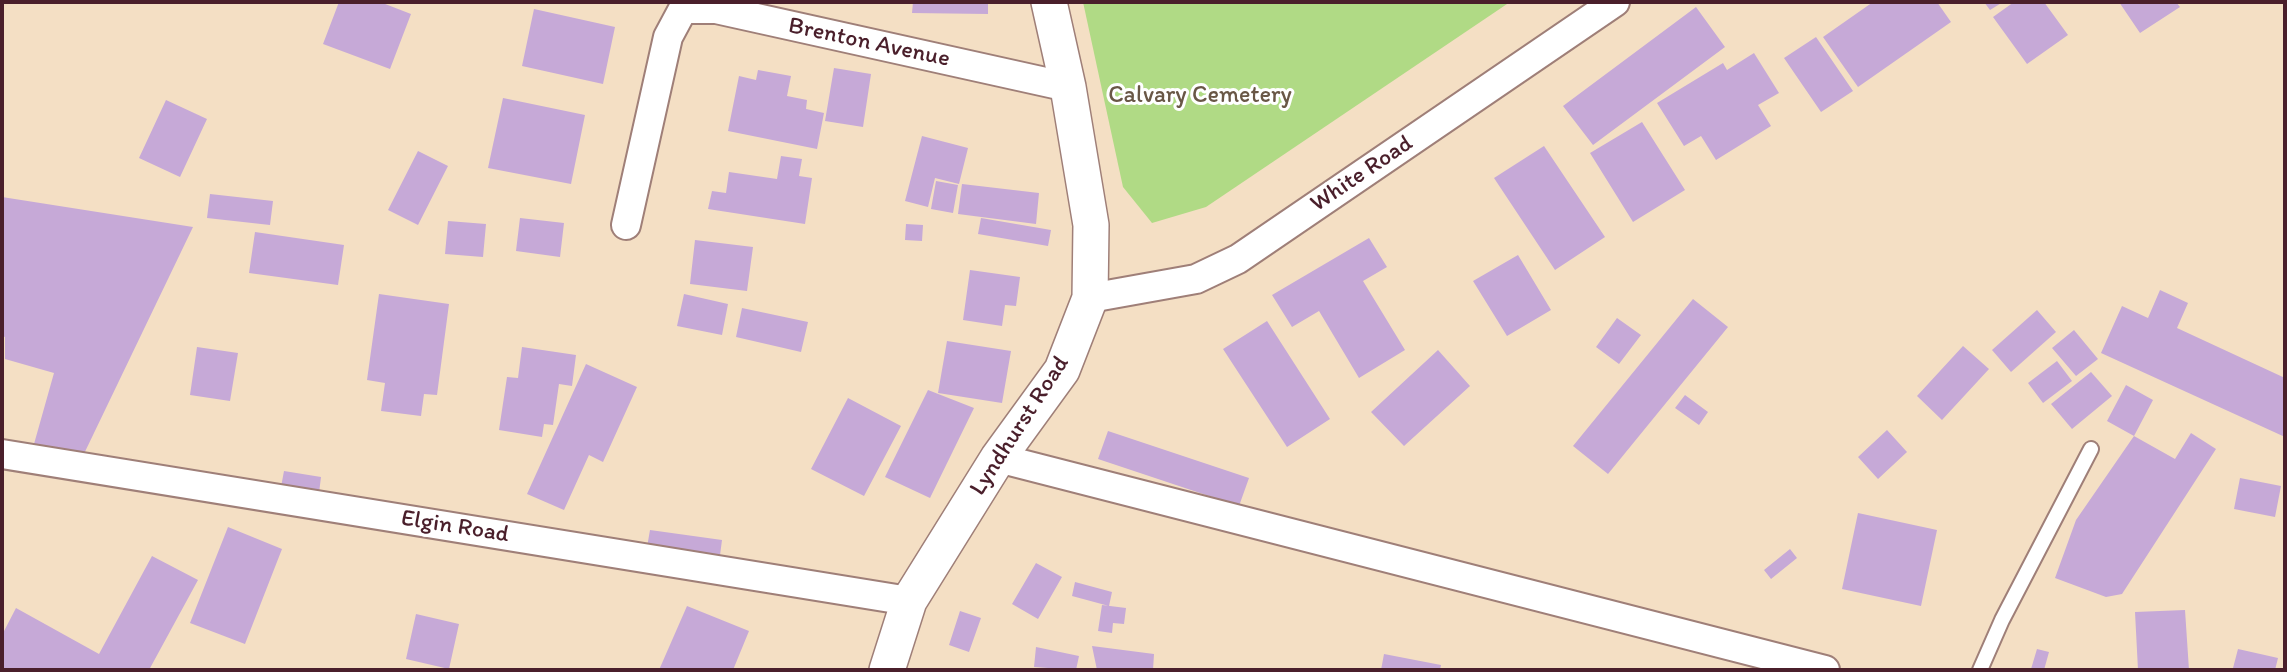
<!DOCTYPE html>
<html>
<head>
<meta charset="utf-8">
<style>
  body { margin:0 }
  #map { position:relative; width:2287px; height:672px; overflow:hidden; background:#f4dfc4; font-family:Itim,sans-serif }
  canvas { display:block }
  .frame { position:absolute; inset:0; border:4px solid #4a1f2b; pointer-events:none }
</style>
</head>
<body>
<div id="map">
<canvas width="2287" height="672"></canvas>
<div class="frame"></div>
</div>
<script>
const ctx = document.querySelector('canvas').getContext('2d');
ctx.lineJoin = 'round';
function fill(path, color) {
  ctx.fillStyle = color;
  ctx.fill(path, 'evenodd');
}
function strokePath(path, color, width, dash) {
  ctx.strokeStyle = color;
  ctx.lineWidth = width;
  ctx.lineCap = dash ? 'butt' : 'round';
  ctx.setLineDash(dash || []);
  ctx.stroke(path);
}
function label(font, color, halo, rows, align = 'center') {
  ctx.font = font + ' Itim,sans-serif';
  ctx.lineWidth = 6;
  ctx.setLineDash([]);
  ctx.textBaseline = 'middle';
  ctx.strokeStyle = halo;
  ctx.fillStyle = color;
  for (const [text, x, y, turn = 0] of rows) {
    ctx.save();
    ctx.translate(x, y);
    ctx.rotate((+turn || 0) * Math.PI / 180);
    ctx.textAlign = isNaN(turn) ? turn : align;
    if (halo) ctx.strokeText(text, 0, 0);
    ctx.fillText(text, 0, 0);
    ctx.restore();
  }
}
fill(new Path2D(`
  M1083 2H1510L1206 207 1152 223 1123 187Z`), '#b0da85');
fill(new Path2D(`
  M339 2H380L411 14 390 69 323 44Z
  M913 2H988V14L912 13Z
  M1873 2H1937L1951 22 1858 87 1823 37Z
  M1984 2H2003L1990 10Z
  M2014 2H2044L2068 35 2027 64 1993 17Z
  M2119 2H2176L2180 7 2140 33Z
  M1696 7 1725 47 1593 145 1563 106Z
  M534 9 615 27 603 84 522 66Z
  M1816 37 1853 91 1821 112 1784 58Z
  M1754 53 1779 93 1758 105 1771 126 1716 160 1701 136 1684 146 1657 103 1723 63 1727 70Z
  M834 68 871 74 863 127 825 121Z
  M758 70 791 76 787 96 807 100 806 109 824 113 817 149 728 131 739 76 756 80Z
  M503 98 585 115 571 184 488 168Z
  M166 100 207 119 180 177 139 158Z
  M1642 122 1685 190 1633 222 1590 153Z
  M922 136 968 148 959 184 935 178 928 207 905 201Z
  M1544 146 1605 237 1555 270 1494 178Z
  M418 151 448 166 418 225 388 210Z
  M781 156 802 159 799 176 812 178 805 224 708 209 712 191 726 193 729 172 777 179Z
  M936 181 958 185 953 213 931 209Z
  M962 184 1039 193 1036 224 958 214Z
  M210 194 273 201 270 225 207 218Z
  M2 197 193 227 81 460 34 444 54 373 5 359V337L2 336Z
  M520 218 564 223 560 257 516 251Z
  M981 218 1051 230 1048 246 978 234Z
  M448 221 486 224 483 257 445 254Z
  M906 224 923 225 922 241 905 240Z
  M255 232 344 245 338 285 249 273Z
  M1369 238 1387 267 1363 281 1405 350 1359 378 1319 311 1292 327 1272 295Z
  M695 240 753 247 747 291 690 284Z
  M1518 255 1551 310 1507 336 1473 281Z
  M970 270 1020 277 1016 306 1005 305 1002 326 963 320Z
  M2160 290 2188 303 2177 328 2285 378V437L2101 353 2122 306 2148 318Z
  M379 294 449 304 437 395 424 394 421 416 381 411 385 383 367 380Z
  M684 294 728 304 722 335 677 326Z
  M1693 299 1728 327 1608 474 1573 446Z
  M742 308 808 322 801 352 736 337Z
  M2037 310 2056 332 2011 372 1992 350Z
  M1617 318 1641 335 1619 364 1596 347Z
  M1267 321 1330 419 1287 447 1223 349Z
  M2074 330 2098 359 2076 376 2052 348Z
  M947 341 1011 351 1002 403 938 393Z
  M1963 346 1989 369 1942 420 1917 396Z
  M197 347 238 353 230 401 190 395Z
  M522 347 576 355 572 386 559 384 553 425 544 424 542 437 499 430 507 377 518 378Z
  M1438 350 1470 386 1404 446 1371 412Z
  M2057 361 2072 381 2043 403 2028 383Z
  M586 364 637 387 603 462 589 455 564 510 527 494Z
  M2091 372 2112 396 2072 429 2051 404Z
  M2126 385 2153 400 2134 436 2107 421Z
  M928 390 974 408 930 498 885 477Z
  M1685 395 1708 412 1699 425 1675 408Z
  M848 398 901 426 864 496 811 469Z
  M1887 430 1907 452 1878 479 1858 457Z
  M1108 431 1249 478 1239 506 1098 459Z
  M2191 433 2216 449 2122 594 2106 597 2055 578 2076 520 2134 436 2175 459Z
  M284 471 321 477 319 493 281 487Z
  M2240 478 2281 486 2275 517 2234 509Z
  M1858 513 1937 530 1921 606 1842 589Z
  M228 527 282 549 245 644 190 623Z
  M650 530 722 540 719 563 646 553Z
  M1790 549 1797 558 1771 579 1764 570Z
  M152 556 198 580 149 670H2V635L16 608 99 654Z
  M1036 563 1062 577 1038 619 1012 604Z
  M1075 582 1112 592 1109 606 1072 596Z
  M1102 605 1126 608 1124 624 1113 623 1112 633 1098 631Z
  M687 606 749 631 733 670H659Z
  M2185 610 2189 670H2138L2135 612Z
  M960 611 981 618 969 652 949 645Z
  M416 614 459 624 449 669 406 659Z
  M1092 646 1154 654 1153 670H1097Z
  M1036 647 1079 656 1076 670 1034 667Z
  M2037 649 2049 652 2044 670 2031 669Z
  M2238 649 2278 658 2275 670 2233 668Z
  M1384 654 1441 665 1440 670H1381Z`), '#c6a9d7');
const service = new Path2D(`
  M1980 670 2002 620 2091 449`);
const minor = new Path2D(`
  M626 225 668 37 683 9H716L1068 87
  M1090 298 1196 279 1238 259 1615 2
  M2 454 909 601
  M998 458 1825 670`);
const tertiary = new Path2D(`
  M887 670 909 601 998 458 1062 370 1090 298 1091 225 1068 87 1049 2`);
strokePath(service, '#9f7f78', 18);
strokePath(minor, '#9f7f78', 32);
strokePath(tertiary, '#9f7f78', 38);
strokePath(service, '#fff', 14);
strokePath(minor, '#fff', 28);
strokePath(tertiary, '#fff', 35);
label('24px', '#4a1f2b', '#fff', [
  ["Brenton Avenue",869,43,12],
  ["White Road",1362,174,-34],
  ["Lyndhurst Road",1020,426,-57],
  ["Elgin Road",455,527,9]
]);
label('24px', '#695746', '#fff', [
  ["Calvary Cemetery",1200,96]
]);
</script>
</body>
</html>
